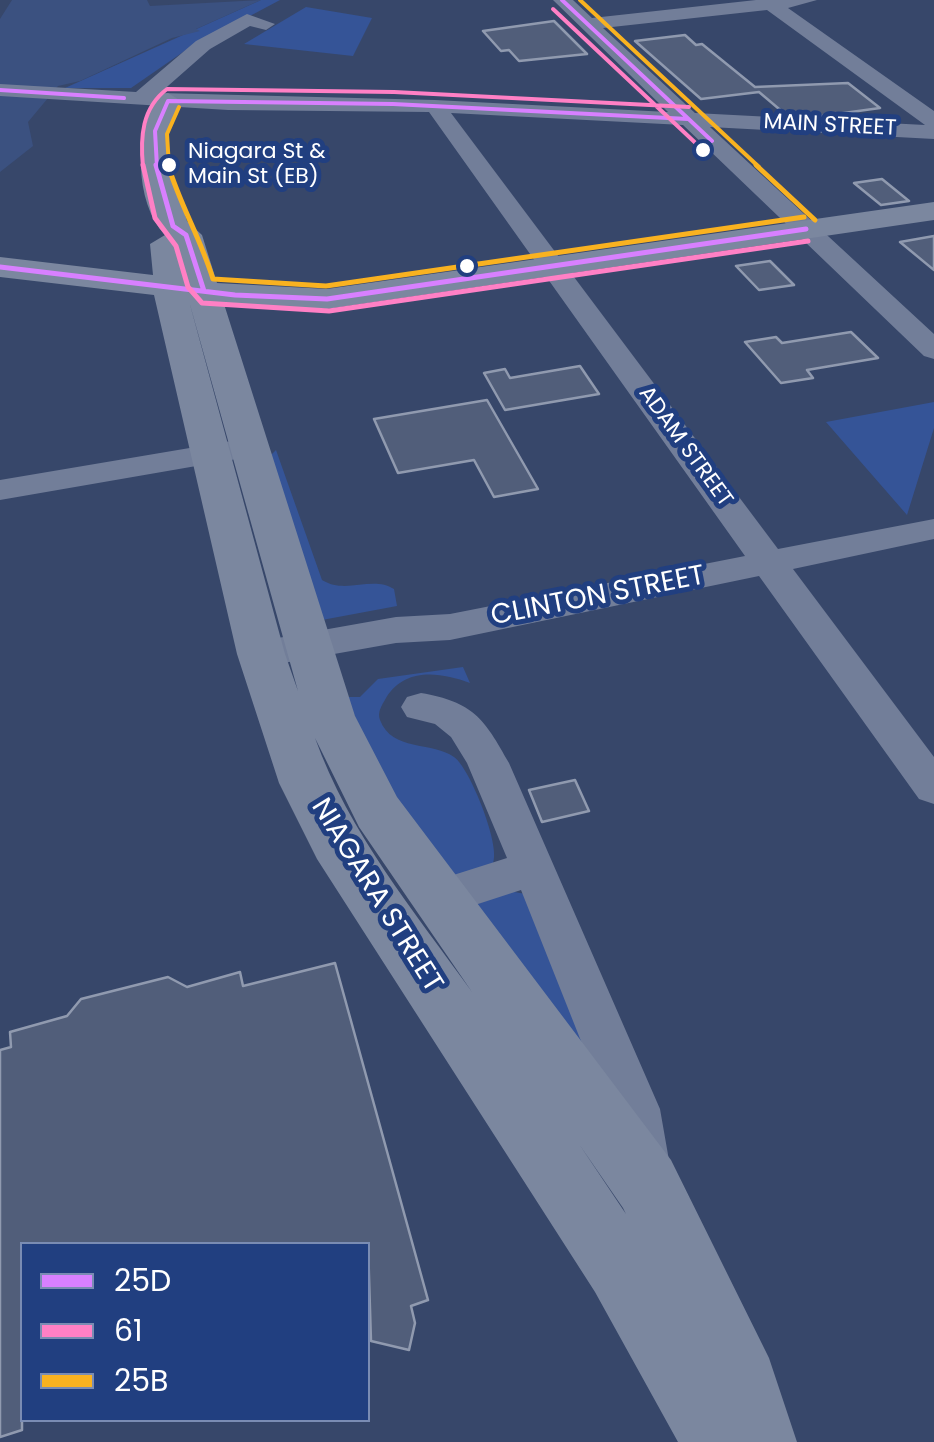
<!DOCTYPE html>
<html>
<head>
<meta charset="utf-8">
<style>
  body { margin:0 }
  #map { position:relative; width:934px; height:1442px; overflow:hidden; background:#37476a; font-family:Poppins,sans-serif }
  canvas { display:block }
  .legend { position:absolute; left:20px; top:1242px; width:350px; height:180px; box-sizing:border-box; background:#213f80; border:2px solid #7a8cb3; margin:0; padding:12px 18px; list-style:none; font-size:30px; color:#fff }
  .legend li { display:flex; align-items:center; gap:20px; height:50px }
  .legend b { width:50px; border:2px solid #7a8cb3 }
</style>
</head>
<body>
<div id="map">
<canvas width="934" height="1442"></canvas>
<ul class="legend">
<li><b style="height:12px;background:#d880ff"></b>25D</li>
<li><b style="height:12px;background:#ff80c5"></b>61</li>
<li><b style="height:12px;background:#f9b220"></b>25B</li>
</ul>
</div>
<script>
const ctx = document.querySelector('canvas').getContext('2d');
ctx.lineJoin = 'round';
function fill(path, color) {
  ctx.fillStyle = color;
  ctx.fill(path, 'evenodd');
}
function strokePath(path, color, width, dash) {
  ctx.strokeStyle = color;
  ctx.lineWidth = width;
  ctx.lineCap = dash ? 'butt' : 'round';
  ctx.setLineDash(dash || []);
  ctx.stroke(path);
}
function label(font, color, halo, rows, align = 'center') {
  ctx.font = font + ' Poppins,sans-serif';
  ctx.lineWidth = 10;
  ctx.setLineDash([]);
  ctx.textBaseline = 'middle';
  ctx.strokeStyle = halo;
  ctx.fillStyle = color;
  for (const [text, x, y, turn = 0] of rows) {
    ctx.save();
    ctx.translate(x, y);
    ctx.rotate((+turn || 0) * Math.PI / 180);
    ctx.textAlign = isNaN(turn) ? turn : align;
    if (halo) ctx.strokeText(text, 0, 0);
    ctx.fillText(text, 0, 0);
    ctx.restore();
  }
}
fill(new Path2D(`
  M261 0H280L186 50 131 88H65Z
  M306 7 372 18 353 56 244 44Z
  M934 402V428L907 515 826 422Z
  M276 450 322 580C346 595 372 575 394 589L397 606 322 620 270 456Z
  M463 667 470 683C440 672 405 667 386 698 382 705 377 712 380 720 392 752 432 741 454 757 470 768 501 846 493 863L457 877 402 811 348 703 349 697H360L378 679Z
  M508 891 526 894 611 1093 470 907Z`), '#355497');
fill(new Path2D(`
  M12 0H147L150 6 261 0 196 29 200 31 172 38 80 81 58 86 28 122 33 146 0 172V19Z`), '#3b5180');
const building = new Path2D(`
  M554 21 587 54 519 61 509 50 501 51 483 31Z
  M685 35 696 45 702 44 755 87 848 83 880 108 822 116 785 114 759 92 701 99 635 41Z
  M882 179 909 201 881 205 854 183Z
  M934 236V270L900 242Z
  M770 261 794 285 759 290 736 266Z
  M851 332 878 358 807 370 813 378 781 383 745 342 776 337 782 343Z
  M580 366 599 394 505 410 484 373 505 369 510 378Z
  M487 400 538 489 494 497 474 460 398 473 374 419Z
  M575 780 589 811 542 822 529 790Z
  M335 963 428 1300 411 1306 415 1323 409 1350 371 1341 368 1244H22V1430L0 1437V1050L11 1047 10 1032 67 1016 81 999 168 977 187 987 240 972 243 986Z`);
fill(building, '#515e7a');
strokePath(building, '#909aaf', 2.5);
fill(new Path2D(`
  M553 0H573L592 18 756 0H817L788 8 934 111V139L710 127 934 334V359L924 356 683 125 451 113 778 549 934 519V539L793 569 934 757V804L919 799 759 576 450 640 396 643 261 667 248 663 242 654 248 645 261 641 396 617 450 614 745 556 429 112 228 110 0 96V84L136 92 196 41 247 14 275 24 266 30 250 26 210 49 160 93 435 100 668 112ZM767 10 925 125 695 113 603 28Z
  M243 439 254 442 259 449 254 456 0 500V480Z
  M421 693C473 702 484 718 509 763L660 1109 670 1166 662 1185 643 1192 624 1185 616 1166 608 1109 521 890 438 917 422 911 415 898 422 885 507 858 467 763 451 737 435 724 407 717 401 707 407 697Z`), '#727e99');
fill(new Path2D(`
  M168 93 181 101 169 131V162L187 221 202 235 217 283 327 289 934 202V220L327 309 224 304 355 716 397 797 671 1160 769 1358 797 1442H678L595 1292 317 859 279 783 237 654 154 295 0 277V257L153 275 150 244 165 235C134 202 134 131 159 95ZM189 301 298 691 285 654ZM315 738 359 827 472 992C414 911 349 833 315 738ZM579 1144 623 1208 626 1214Z`), '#7b879f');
strokePath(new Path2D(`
  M562 0 712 141
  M0 90 124 98
  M157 167 155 131 168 101 393 104 688 119`), '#d880ff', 4);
strokePath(new Path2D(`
  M156 165 173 226 186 235 204 291
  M0 267 235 295 327 299 806 229`), '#d880ff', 5);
strokePath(new Path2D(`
  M553 9 703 150
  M143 167C140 137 142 108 167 89L394 92 689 107`), '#ff80c5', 4);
strokePath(new Path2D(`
  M143 165 155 218 176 246 188 287 202 303 329 311 808 241`), '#ff80c5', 5);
strokePath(new Path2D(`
  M580 0 759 167
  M169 167 167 134 179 107`), '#f9b220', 4);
strokePath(new Path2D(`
  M168 165C181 207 200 237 213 279L326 286 804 217
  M756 165 815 220`), '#f9b220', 5);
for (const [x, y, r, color] of [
  [703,150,9,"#fff"],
  [169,165,9,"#fff"],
  [467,266,9,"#fff"]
]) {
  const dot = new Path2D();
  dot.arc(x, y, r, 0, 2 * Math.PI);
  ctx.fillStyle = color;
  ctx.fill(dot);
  strokePath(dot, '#213f80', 4);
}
label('22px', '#fff', '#213f80', [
  ["MAIN STREET",830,126,3],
  ["ADAM STREET",685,447,54]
]);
label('22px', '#fff', '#213f80', [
  ["Niagara St &",188,152],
  ["Main St (EB)",188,177]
], 'left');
label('28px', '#fff', '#213f80', [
  ["CLINTON STREET",598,597,-11],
  ["NIAGARA STREET",376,896,58]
]);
</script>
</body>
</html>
